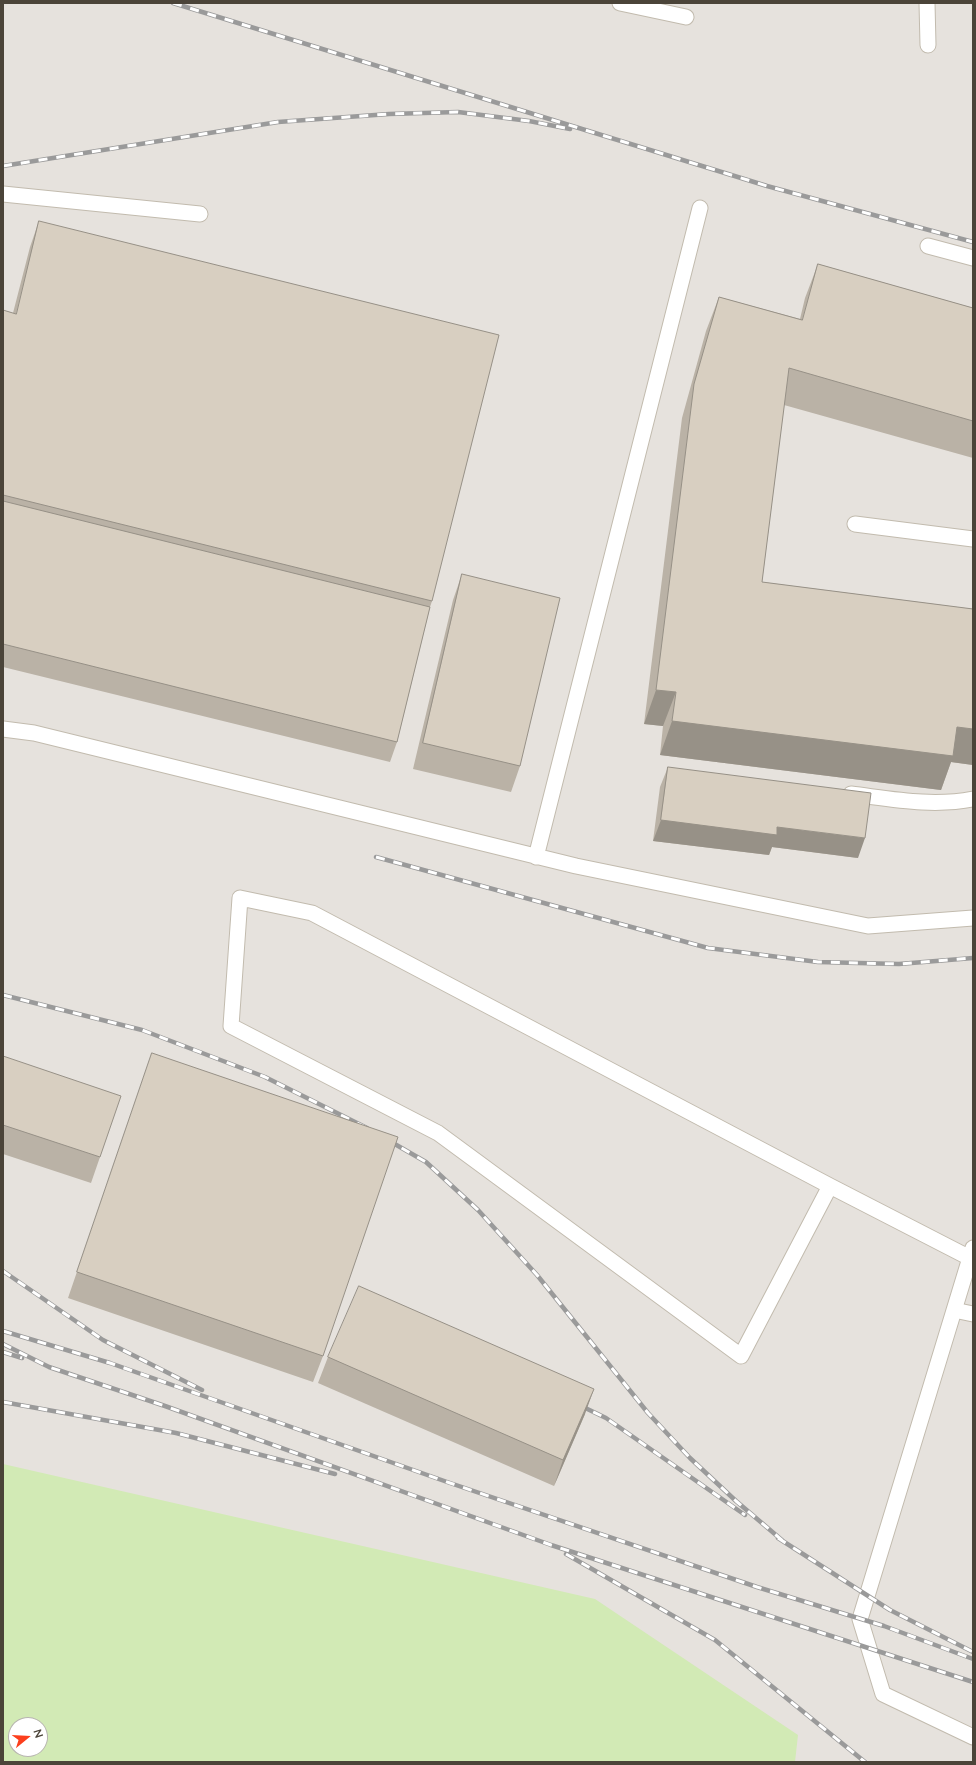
<!DOCTYPE html>
<html>
<head>
<meta charset="utf-8">
<style>
  body { margin:0 }
  #map { position:relative; width:976px; height:1765px; overflow:hidden; background:#f6f3ec; font-family:Lato,sans-serif }
  canvas { display:block }
  .frame { position:absolute; inset:0; border:4px solid #4b4439; pointer-events:none }
  .north { position:absolute; left:8px; top:1717px; width:40px; height:40px; box-sizing:border-box; background:#fff; border:1px solid #b7b4b0; border-radius:50%; rotate:72deg; font-size:11px; font-weight:700; line-height:16px; text-align:center; color:#4b4439 }
  .north::after { content:''; display:block; margin:auto; width:14px; height:18px; background:#fc3f1d; clip-path:polygon(50% 0,100% 100%,50% 72%,0 100%) }
</style>
</head>
<body>
<div id="map">
<canvas width="976" height="1765"></canvas>
<div class="frame"></div>
<div class="north">N</div>
</div>
<script>
const ctx = document.querySelector('canvas').getContext('2d');
ctx.lineJoin = 'round';
function fill(path, color) {
  ctx.fillStyle = color;
  ctx.fill(path, 'evenodd');
}
function strokePath(path, color, width, dash) {
  ctx.strokeStyle = color;
  ctx.lineWidth = width;
  ctx.lineCap = dash ? 'butt' : 'round';
  ctx.setLineDash(dash || []);
  ctx.stroke(path);
}
fill(new Path2D(`
  M3 3H973V1762H3ZM16 1725H40V1749H16Z`), '#e6e2dd');
fill(new Path2D(`
  M3 1464 595 1599 798 1735 795 1762H3ZM16 1725H40V1749H16Z`), '#d2eab5');
const lane = new Path2D(`
  M620 3 686 17
  M927 3 928 45
  M3 194 200 214
  M928 246 973 258
  M855 524 973 539
  M3 729 34 733 576 866 868 926 973 918
  M851 794C892 799 932 807 973 799
  M536 857 700 208
  M830 1186 741 1356 438 1133 231 1026 240 898 312 913 830 1186 970 1258
  M973 1248 860 1619 883 1694 973 1737
  M954 1310 973 1314`);
strokePath(lane, '#c2bbae', 17);
strokePath(lane, '#fff', 15);
const rail = new Path2D(`
  M173 3 767 186 973 242
  M3 166 278 122 389 114 458 112 529 121 570 129
  M376 857 708 948 818 962 899 964 973 958
  M3 995 142 1030 265 1077 367 1128
  M386 1139 426 1162 478 1210 537 1275 648 1413 690 1458 736 1501 783 1541
  M3 1271 103 1340 202 1390
  M3 1331 110 1363 450 1483 757 1587 884 1626 973 1659
  M3 1344 49 1367 165 1406 551 1545 973 1682
  M3 1352 22 1358
  M3 1402 176 1433 335 1474
  M577 1404 606 1418 745 1515
  M778 1538 890 1610 973 1652
  M566 1554 715 1640 865 1762`);
strokePath(rail, '#9a9a9a', 4.5);
strokePath(rail, '#fff', 3, [9]);
fill(new Path2D(`
  M39 221 432 601 430 607 397 742 390 762 3 667V310L13 313 30 247Z
  M818 264 973 308V458L784 405 762 582 973 609V765L951 762 941 790 660 755 663 726 644 724 682 418 706 331 719 297 800 319 805 298Z
  M462 574 520 766 511 792 413 769 453 600Z
  M668 767 858 858 772 847 769 855 653 841 660 787Z
  M152 1053 323 1356 313 1382 68 1298Z
  M3 1056 100 1157 91 1183 3 1154Z
  M328 1357 585 1414 554 1486 318 1383Z`), '#bab2a6');
fill(new Path2D(`
  M656 690 676 692 663 726 644 724Z
  M672 721 957 727 973 729V765L951 762 941 790 660 755Z
  M661 820 777 827 865 838 858 858 772 847 769 855 653 841Z
  M594 1389 585 1414 554 1486 563 1460Z`), '#979187');
const building = new Path2D(`
  M39 221 499 335 432 601 3 495V310L16 314Z
  M818 264 973 308V421L789 368 762 582 973 609V729L957 727 953 756 672 721 676 692 656 690 694 384 719 297 802 320Z
  M3 501 430 607 397 742 3 644Z
  M462 574 560 598 520 766 423 743Z
  M668 767 871 793 865 838 777 827V835L661 820Z
  M152 1053 398 1137 323 1356 77 1272Z
  M3 1056 121 1096 100 1157 3 1125Z
  M359 1286 594 1389 563 1460 328 1357Z`);
fill(building, '#d8cfc1');
strokePath(building, '#979187', 1);
</script>
</body>
</html>
